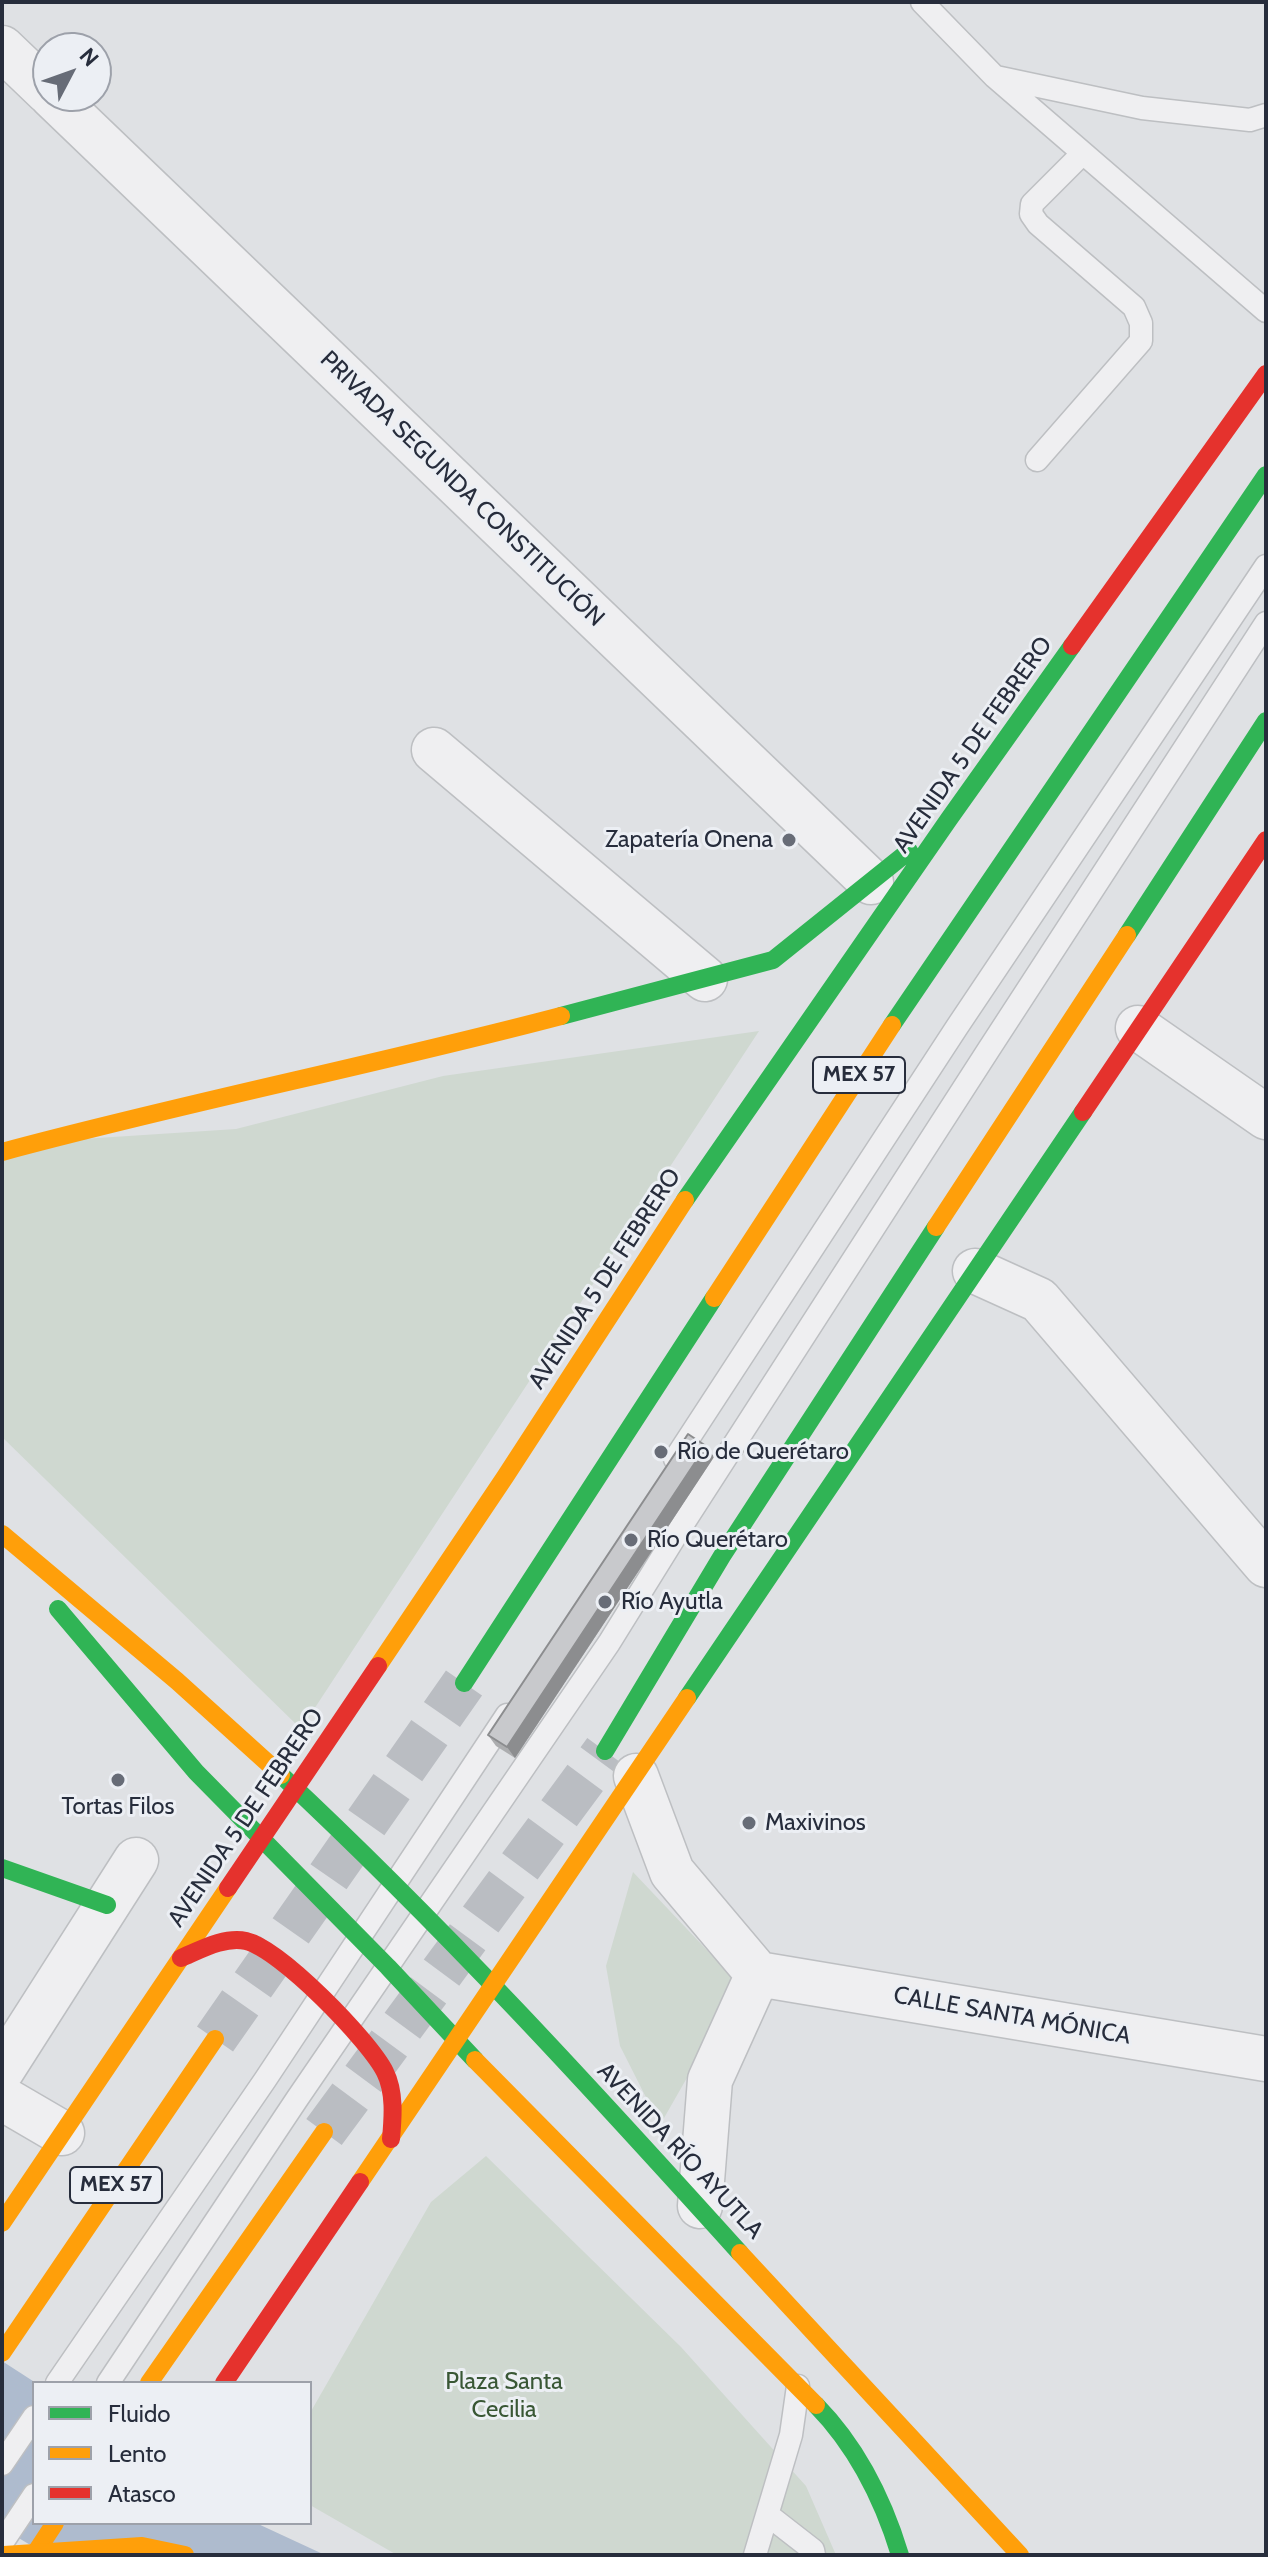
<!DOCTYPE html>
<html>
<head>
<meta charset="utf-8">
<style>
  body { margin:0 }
  #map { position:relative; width:1268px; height:2557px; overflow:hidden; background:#dfe1e4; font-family:Cabin,sans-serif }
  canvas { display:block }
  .frame { position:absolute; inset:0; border:4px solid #272d3c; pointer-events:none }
  .legend { position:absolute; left:32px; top:2381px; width:280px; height:144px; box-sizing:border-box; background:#eceff4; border:2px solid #9da1aa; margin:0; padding:10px 14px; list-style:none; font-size:24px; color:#272d3c }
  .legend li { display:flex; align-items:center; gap:16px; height:40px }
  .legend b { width:40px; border:2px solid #9da1aa }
  .north { position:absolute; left:32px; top:32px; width:80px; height:80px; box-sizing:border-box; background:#eceff4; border:2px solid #9da1aa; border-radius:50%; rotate:49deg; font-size:22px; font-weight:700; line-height:32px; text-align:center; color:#272d3c }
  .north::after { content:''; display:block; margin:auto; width:28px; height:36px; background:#676c77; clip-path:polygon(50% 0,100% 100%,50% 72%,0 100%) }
</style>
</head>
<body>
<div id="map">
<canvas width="1268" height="2557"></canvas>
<div class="frame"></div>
<ul class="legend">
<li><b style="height:10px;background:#30b455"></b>Fluido</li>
<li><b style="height:10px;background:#ff9f0a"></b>Lento</li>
<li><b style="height:10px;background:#e5322d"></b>Atasco</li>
</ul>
<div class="north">N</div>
</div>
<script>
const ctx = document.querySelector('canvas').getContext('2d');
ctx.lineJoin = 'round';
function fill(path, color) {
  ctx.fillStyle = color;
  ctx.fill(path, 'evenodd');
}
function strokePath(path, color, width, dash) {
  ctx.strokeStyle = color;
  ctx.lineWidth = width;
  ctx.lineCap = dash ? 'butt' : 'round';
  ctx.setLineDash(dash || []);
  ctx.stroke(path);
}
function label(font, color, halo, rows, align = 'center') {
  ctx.font = font + ' Cabin,sans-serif';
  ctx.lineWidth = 6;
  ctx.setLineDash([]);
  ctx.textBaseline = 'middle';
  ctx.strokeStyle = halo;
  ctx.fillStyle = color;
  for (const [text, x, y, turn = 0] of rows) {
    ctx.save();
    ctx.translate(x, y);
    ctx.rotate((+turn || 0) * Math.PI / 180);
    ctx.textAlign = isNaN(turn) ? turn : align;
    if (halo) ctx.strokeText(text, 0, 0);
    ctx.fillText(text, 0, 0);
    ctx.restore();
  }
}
fill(new Path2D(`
  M759 1031 301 1729 2 1437V1150L36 1142 236 1129 443 1076Z
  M633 1872 740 1985 660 2125 620 2046 606 1966Z
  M486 2156 681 2347 806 2486 836 2555H397L310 2505V2413L431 2202Z`), '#cfd8d0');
fill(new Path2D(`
  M2 2361 36 2383H34V2523H256L325 2555H47L2 2528Z`), '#aebbce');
strokePath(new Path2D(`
  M215 2039 464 1683
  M324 2132 605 1751`), '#babdc2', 44, [44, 22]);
const lane = new Path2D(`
  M922 2 995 77 1266 311
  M996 77 1142 108 1250 120 1266 115
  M1037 460 1141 341V323L1134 307 1038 224 1031 214 1032 204 1082 154
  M675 1459 957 1027 1266 566
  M57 2383 265 2080 507 1715
  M108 2383 297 2099 609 1643 681 1527 989 1049 1266 623
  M2 2464 34 2417
  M768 2515 813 2550 814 2555
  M2 2543 34 2495
  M755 2555 791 2435 798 2386`);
const street = new Path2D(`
  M2 48 48 92
  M52 96 871 882
  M434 750 705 979
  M1138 1028 1266 1117
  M975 1271 1039 1300 1266 1565
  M636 1776 672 1872 758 1974 1266 2059
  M2 2070 136 1860
  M2 2098 62 2133
  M700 2206 710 2080 758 1974`);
strokePath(lane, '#bdbfc2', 25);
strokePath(street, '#bdbfc2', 47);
strokePath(lane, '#efeff1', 22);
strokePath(street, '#efeff1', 44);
strokePath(new Path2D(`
  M1127 935 1266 721
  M561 1016 773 960 909 851
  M892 1025 1266 475
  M685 1200 949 819 1072 646
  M58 1609 196 1772 388 1967 475 2060
  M464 1683 714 1298
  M687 1698 1083 1112
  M605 1751 722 1556 936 1227
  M281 1775C443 1926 592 2089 740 2253
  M2 1868 107 1905
  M816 2405C857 2447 883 2499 900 2555`), '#30b455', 18);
strokePath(new Path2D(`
  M2 1152C187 1102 375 1065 561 1016
  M936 1227 1127 935
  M714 1298 892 1025
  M2 1534 177 1681 281 1775
  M378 1666 505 1477 685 1200
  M475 2060 816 2405
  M360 2182 687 1698
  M2 2223 228 1888
  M740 2253 1020 2555
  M2 2353 215 2039
  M149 2383 324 2132
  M34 2555 55 2523`), '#ff9f0a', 18);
strokePath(new Path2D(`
  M1072 646 1266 374
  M1083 1112 1266 840
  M228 1888 378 1666
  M181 1958C200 1950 225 1936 246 1941 280 1949 369 2040 385 2072 395 2092 393 2117 391 2139
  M224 2383 360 2182`), '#e5322d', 18);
strokePath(new Path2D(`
  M4 2555 142 2546 185 2555`), '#ff9f0a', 18);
fill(new Path2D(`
  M714 1457 515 1758 496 1746 488 1735Z`), '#acadaf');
fill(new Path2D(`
  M706 1446 714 1457 515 1758 507 1747Z`), '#8c8d8f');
const building = new Path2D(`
  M688 1434 706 1446 507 1747 488 1735Z`);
fill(building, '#c8c9cc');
strokePath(building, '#8c8d8f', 2);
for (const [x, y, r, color] of [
  [789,840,8,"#676c77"],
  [661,1452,8,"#676c77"],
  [631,1540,8,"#676c77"],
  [605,1602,8,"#676c77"],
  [118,1780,8,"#676c77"],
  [749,1823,8,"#676c77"]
]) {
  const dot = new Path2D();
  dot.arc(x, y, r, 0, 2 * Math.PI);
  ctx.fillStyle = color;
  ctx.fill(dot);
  strokePath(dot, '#eceff4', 3);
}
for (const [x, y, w] of [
  [859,1075,92],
  [116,2185,92]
]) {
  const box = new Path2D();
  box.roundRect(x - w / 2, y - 18, w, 36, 6);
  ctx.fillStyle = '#eceff4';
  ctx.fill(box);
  strokePath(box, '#272d3c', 2);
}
label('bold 22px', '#272d3c', null, [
  ["MEX 57",859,1075],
  ["MEX 57",116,2185]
]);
label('24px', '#272d3c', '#eceff4', [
  ["PRIVADA SEGUNDA CONSTITUCIÓN",462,489,44],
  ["AVENIDA 5 DE FEBRERO",973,745,-55],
  ["AVENIDA 5 DE FEBRERO",605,1279,-57],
  ["AVENIDA 5 DE FEBRERO",246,1818,-56],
  ["CALLE SANTA MÓNICA",1012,2016,10],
  ["AVENIDA RÍO AYUTLA",680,2151,47]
]);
label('24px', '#272d3c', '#eceff4', [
  ["Zapatería Onena",773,840,"right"],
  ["Río de Querétaro",677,1452],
  ["Río Querétaro",647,1540],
  ["Río Ayutla",621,1602],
  ["Tortas Filos",118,1807,"center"],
  ["Maxivinos",765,1823]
], 'left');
label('24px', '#395735', '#eceff4', [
  ["Plaza Santa",504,2382],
  ["Cecilia",504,2410]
]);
</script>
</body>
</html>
